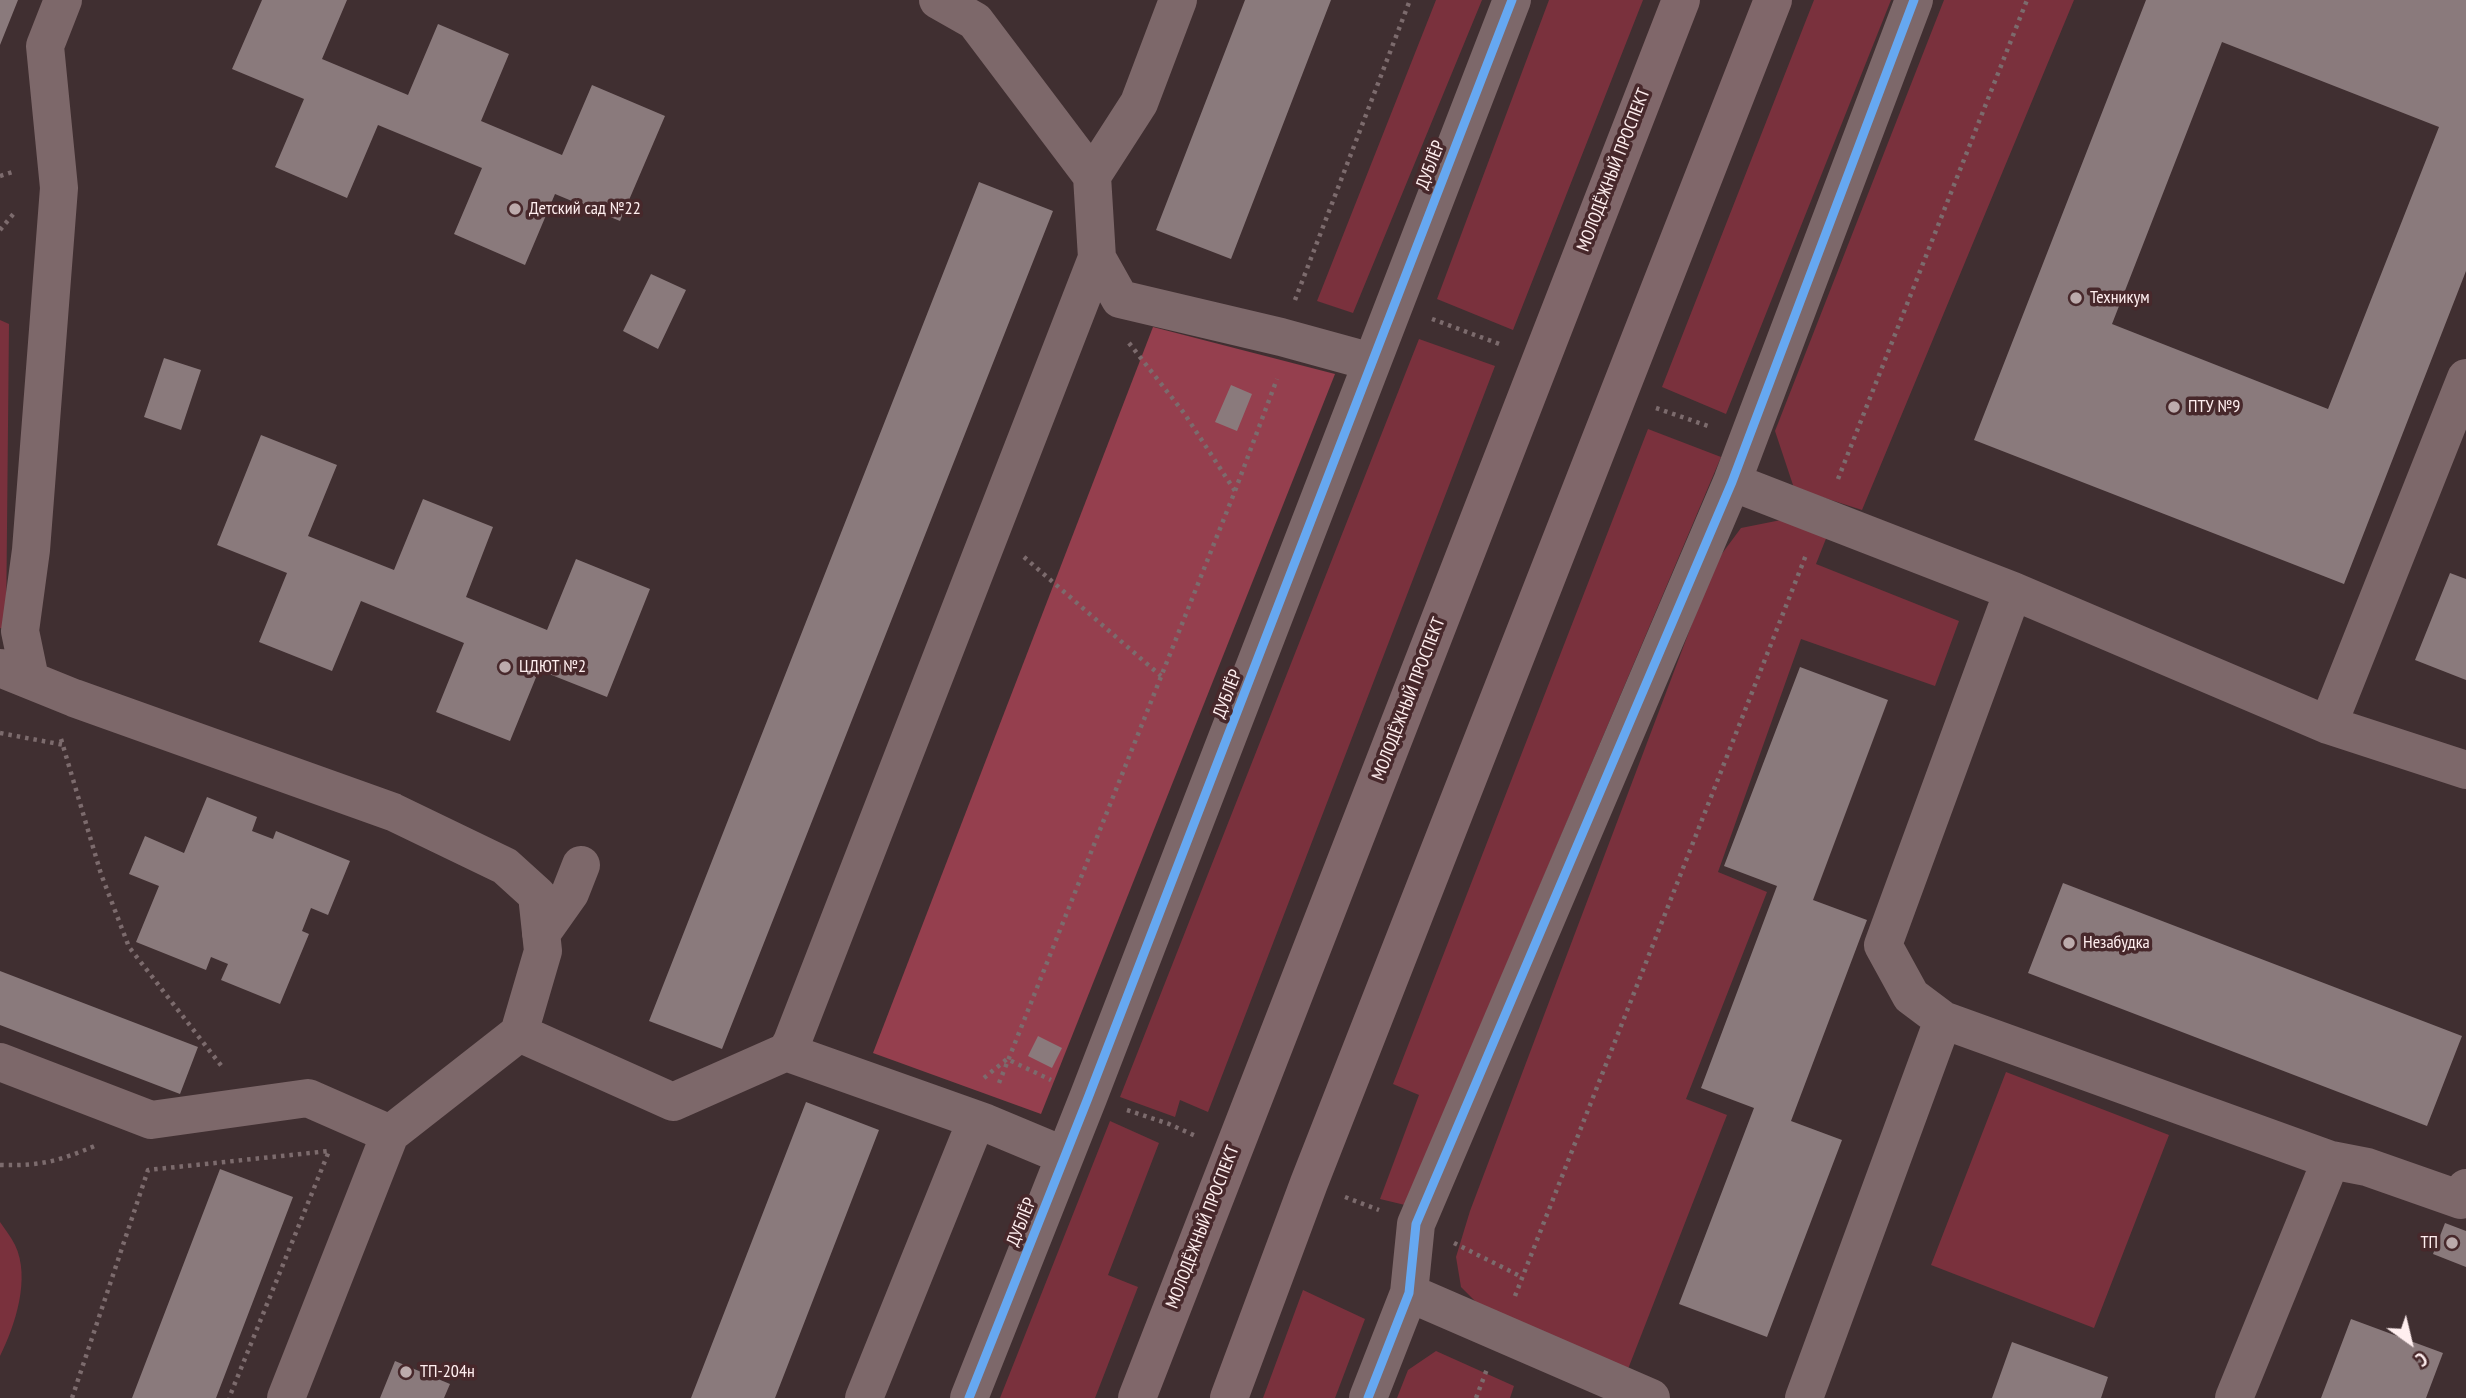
<!DOCTYPE html>
<html>
<head>
<meta charset="utf-8">
<style>
  body { margin:0 }
  #map { position:relative; width:2466px; height:1398px; overflow:hidden; background:#402f31; font-family:"PT Sans Narrow",sans-serif }
  canvas { display:block }
  .north { position:absolute; left:2375px; top:1307px; width:70px; height:70px; -webkit-text-stroke:5px #47282b; paint-order:stroke; rotate:146deg; font-size:19px; font-weight:700; line-height:28px; text-align:center; color:#ffeeef }
  .north::after { content:''; display:block; margin:auto; width:24px; height:32px; background:#ffeeef; clip-path:polygon(50% 0,100% 100%,50% 72%,0 100%) }
</style>
</head>
<body>
<div id="map">
<canvas width="2466" height="1398"></canvas>
<div class="north">С</div>
</div>
<script>
const ctx = document.querySelector('canvas').getContext('2d');
ctx.lineJoin = 'round';
function fill(path, color) {
  ctx.fillStyle = color;
  ctx.fill(path, 'evenodd');
}
function strokePath(path, color, width, dash) {
  ctx.strokeStyle = color;
  ctx.lineWidth = width;
  ctx.lineCap = dash ? 'butt' : 'round';
  ctx.setLineDash(dash || []);
  ctx.stroke(path);
}
function label(font, color, halo, rows, align = 'center') {
  ctx.font = font + ' "PT Sans Narrow",sans-serif';
  ctx.lineWidth = 7;
  ctx.setLineDash([]);
  ctx.textBaseline = 'middle';
  ctx.strokeStyle = halo;
  ctx.fillStyle = color;
  for (const [text, x, y, turn = 0] of rows) {
    ctx.save();
    ctx.translate(x, y);
    ctx.rotate((+turn || 0) * Math.PI / 180);
    ctx.textAlign = isNaN(turn) ? turn : align;
    if (halo) ctx.strokeText(text, 0, 0);
    ctx.fillText(text, 0, 0);
    ctx.restore();
  }
}
fill(new Path2D(`
  M1436 0H1482L1353 313 1317 301Z
  M1549 0H1643L1513 330 1437 299Z
  M1814 0H1891L1726 414 1662 387Z
  M1944 0H2074L1862 510 1794 488 1775 431Z
  M0 320 9 324 6 630 0 628Z
  M1419 339 1495 366 1208 1112 1180 1100 1175 1117 1120 1097Z
  M1648 429 1721 457 1405 1205 1380 1199 1419 1095 1393 1084Z
  M1781 520 1827 536 1816 564 1959 621 1935 686 1801 639 1718 872 1767 892 1686 1099 1727 1115 1628 1369 1489 1315 1461 1287 1456 1257 1470 1211 1715 563 1741 528Z
  M2006 1072 2169 1135 2094 1328 1931 1265Z
  M1110 1121 1159 1143 1108 1275 1138 1287 1095 1398H1000Z
  M0 1222C5 1229 11 1237 15 1245 31 1278 15 1326 0 1356Z
  M1303 1290 1365 1319 1335 1398H1263Z
  M1436 1351 1514 1386 1510 1398H1397L1408 1370Z`), '#7a313d');
fill(new Path2D(`
  M1153 327 1335 374 1041 1114 873 1053Z`), '#953f4e');
fill(new Path2D(`
  M0 0H18L0 45Z
  M262 0H347L322 59 408 95 438 24 509 54 481 121 562 155 592 85 665 116 620 221 555 194 525 265 454 234 482 168 378 125 347 198 275 167 304 99 232 69Z
  M1245 0H1331L1231 259 1156 230Z
  M2146 0H2466V271L2344 584 1974 440ZM2222 42 2439 127 2328 409 2112 324Z
  M979 182 1053 211 722 1049 649 1021Z
  M651 274 686 290 658 349 623 331Z
  M164 358 201 370 181 430 144 417Z
  M1231 385 1252 394 1237 431 1215 422Z
  M261 435 337 465 308 536 394 570 423 499 493 527 466 597 547 630 576 559 650 589 607 697 539 670 510 741 436 712 464 643 361 601 332 671 259 642 287 573 217 545Z
  M2450 573 2466 579V680L2415 660Z
  M1800 667 1888 700 1813 900 1867 920 1791 1121 1842 1140 1767 1337 1679 1304 1754 1108 1701 1088 1777 886 1724 866Z
  M207 797 257 817 252 831 273 839 276 831 350 861 328 915 311 908 302 931 309 934 280 1004 221 980 228 964 211 957 206 970 136 942 159 886 129 874 145 836 184 853Z
  M2063 883 2462 1036 2427 1126 2028 973Z
  M0 971 198 1047 180 1094 0 1025Z
  M1038 1036 1062 1048 1052 1068 1028 1056Z
  M806 1102 879 1130 775 1398H691Z
  M220 1169 293 1197 216 1398H132Z
  M2445 1223 2466 1231V1267L2433 1254Z
  M2351 1319 2443 1353 2426 1398H2321Z
  M2012 1342 2108 1377 2101 1398H1992Z
  M395 1361 450 1384 444 1398H380Z`), '#8a7a7c');
strokePath(new Path2D(`
  M0 176 16 171
  M0 230 15 212
  M1295 300 1410 0
  M1432 319 1502 345
  M1129 343 1184 413 1235 491
  M1656 408 1711 427
  M1838 479 2027 0
  M1024 557 1161 676
  M0 733 64 745
  M61 739 101 874 129 947 223 1068
  M984 1078 1007 1059 1051 1080
  M999 1083 1235 491 1277 379
  M1127 1110 1169 1124 1198 1137
  M0 1165C42 1166 59 1161 97 1145
  M1345 1197 1379 1210
  M1454 1243 1522 1277
  M1515 1296 1806 555
  M72 1398 148 1170 329 1151 229 1398
  M1476 1398 1487 1369`), '#7c6b6d', 4.5, [3.5, 5]);
strokePath(new Path2D(`
  M938 0 975 21 1092 176 1097 258 1120 299 1281 337 1372 362
  M1092 176 1139 103 1178 0
  M1732 482 2013 591 2328 725 2466 770
  M0 668 74 698 393 812 505 866 537 895 543 951 519 1033
  M30 679 20 631 31 550 59 188 45 46 63 0
  M2328 725 2466 378
  M541 934 570 893 581 865
  M1943 1020 1911 996 1883 945 2013 591
  M786 1052 792 1042 1097 258
  M0 1062 151 1120 308 1098 390 1134
  M2331 1160 2367 1167 2461 1200 2466 1188
  M1409 1293 1651 1398
  M286 1398 390 1134 519 1033 673 1102 786 1052 986 1123 1065 1156
  M864 1398 976 1121
  M969 1398 1088 1098 1512 0
  M1368 1398 1409 1293 1416 1224 1732 482 1914 0
  M1804 1398 1943 1020 2331 1160 2234 1398`), '#7d686a', 38);
strokePath(new Path2D(`
  M1137 1398 1681 0
  M1229 1398 1309 1183 1773 0`), '#80676a', 38);
strokePath(new Path2D(`
  M969 1398 1088 1098 1512 0
  M1368 1398 1409 1293 1416 1224 1732 482 1914 0`), '#66a8f1', 9);
for (const [x, y, r, color] of [
  [515,209,7,"#bcabac"],
  [2076,298,7,"#bcabac"],
  [2174,407,7,"#bcabac"],
  [505,667,7,"#bcabac"],
  [2069,943,7,"#bcabac"],
  [2452,1243,7,"#bcabac"],
  [406,1372,7,"#bcabac"]
]) {
  const dot = new Path2D();
  dot.arc(x, y, r, 0, 2 * Math.PI);
  ctx.fillStyle = color;
  ctx.fill(dot);
  strokePath(dot, '#47282b', 2.5);
}
label('18px', '#ffeeef', '#47282b', [
  ["ДУБЛЁР",1431,165,-69],
  ["МОЛОДЁЖНЫЙ ПРОСПЕКТ",1614,170,-69],
  ["ДУБЛЁР",1228,694,-69],
  ["МОЛОДЁЖНЫЙ ПРОСПЕКТ",1409,699,-69],
  ["ДУБЛЁР",1022,1222,-68],
  ["МОЛОДЁЖНЫЙ ПРОСПЕКТ",1203,1227,-69]
]);
label('18px', '#ffeeef', '#47282b', [
  ["Детский сад №22",529,209],
  ["Техникум",2090,298],
  ["ПТУ №9",2188,407],
  ["ЦДЮТ №2",519,667],
  ["Незабудка",2083,943],
  ["ТП",2438,1243,"right"],
  ["ТП-204н",420,1372]
], 'left');
</script>
</body>
</html>
